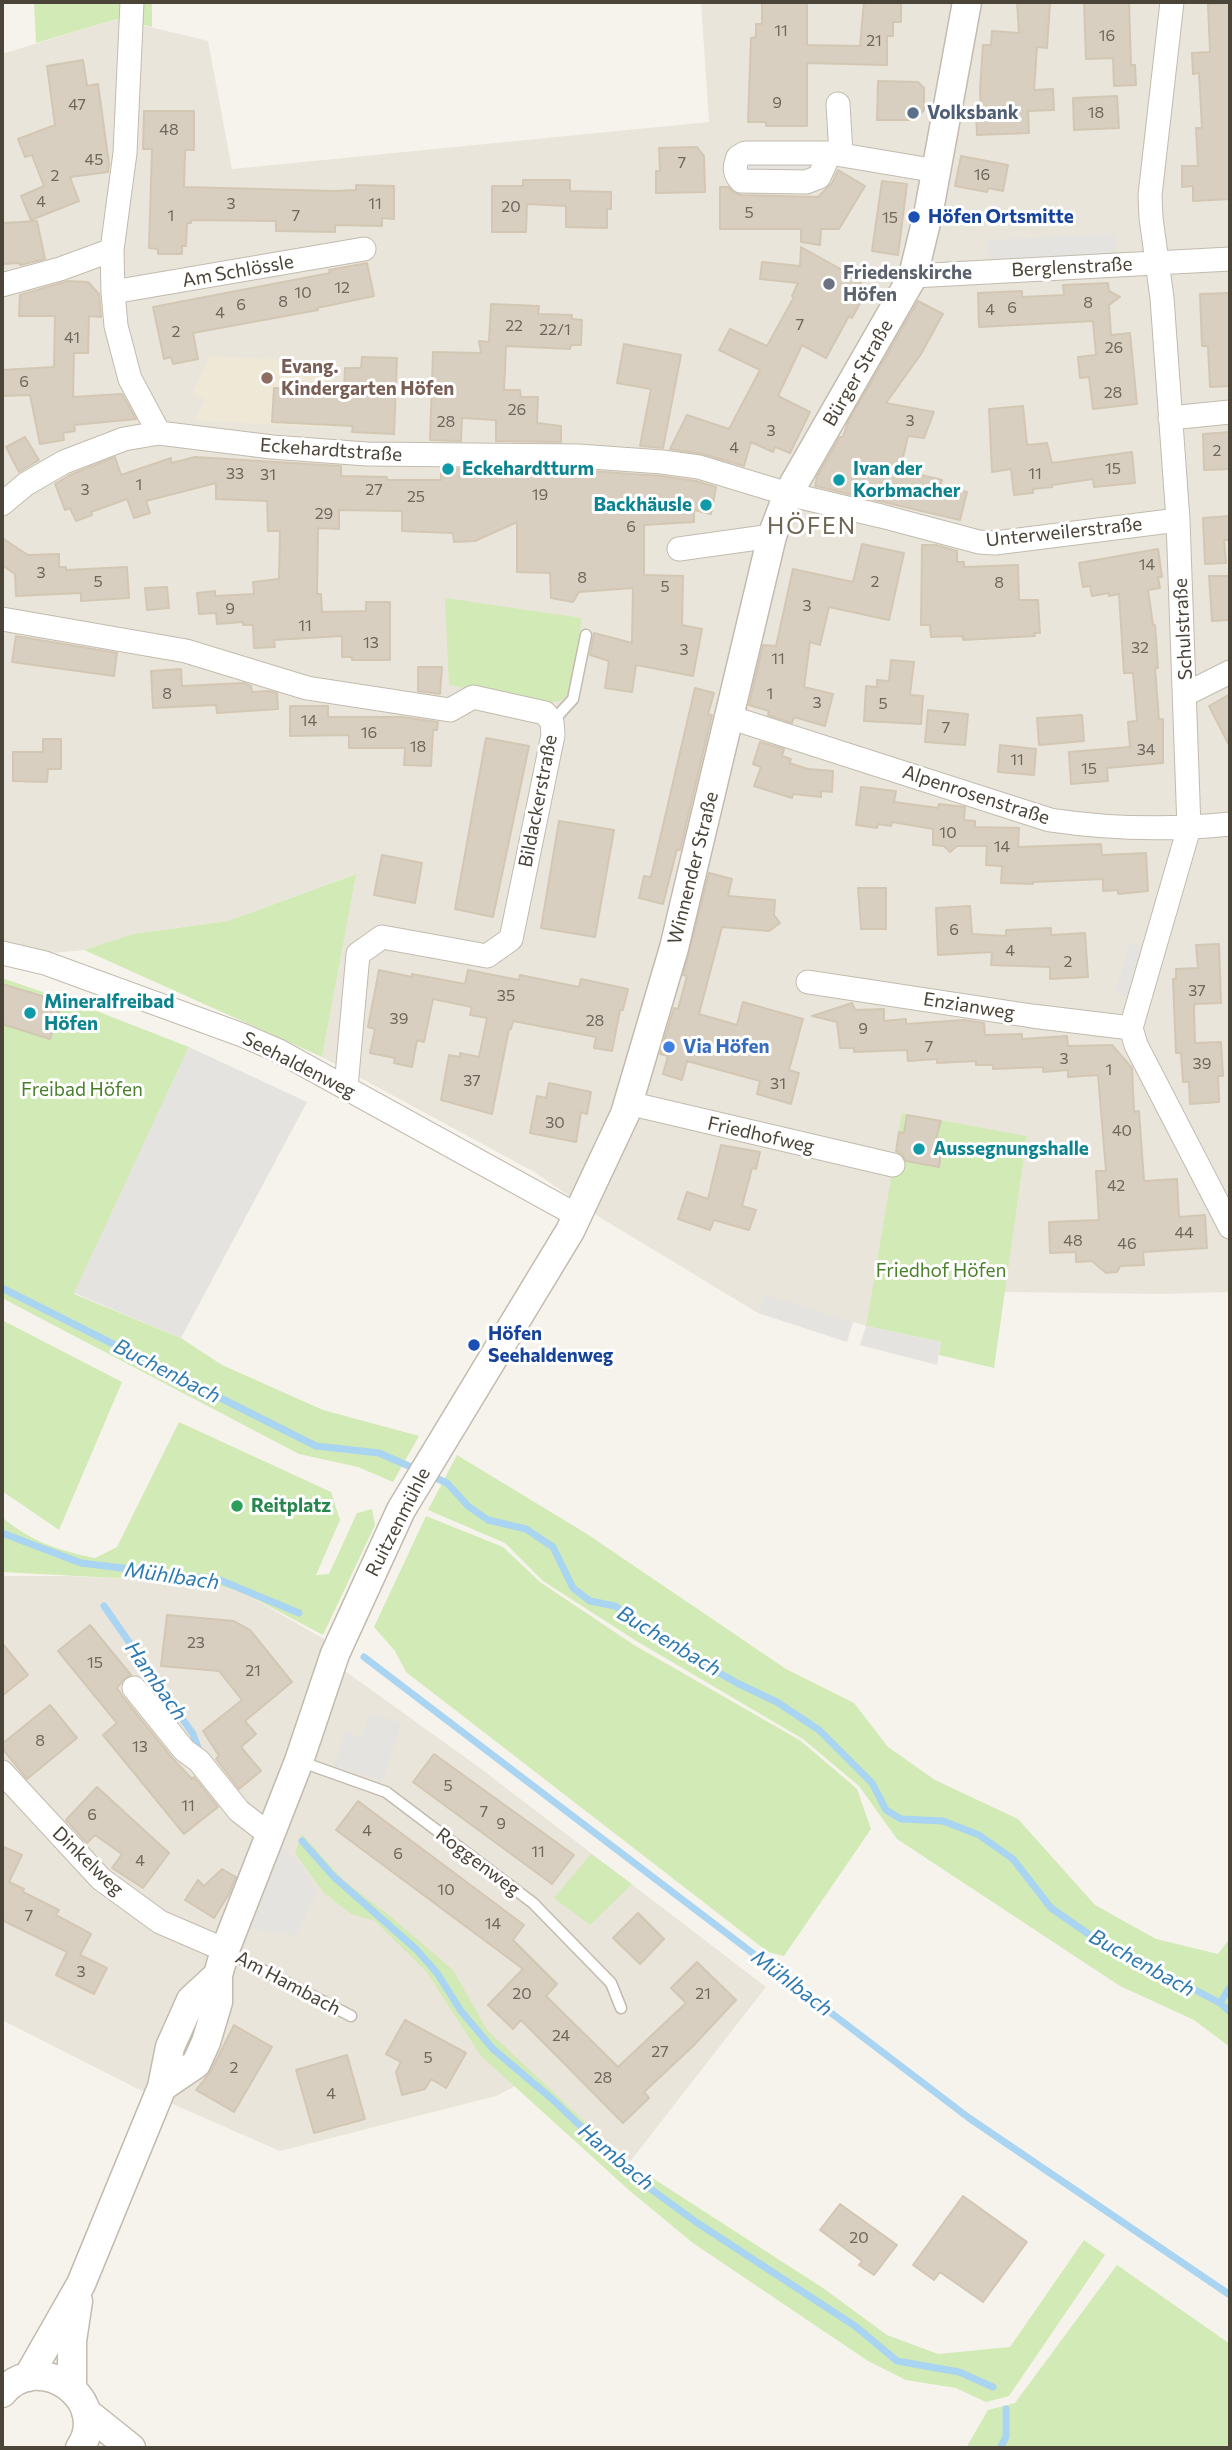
<!DOCTYPE html>
<html>
<head>
<meta charset="utf-8">
<style>
  body { margin:0 }
  #map { position:relative; width:1232px; height:2450px; overflow:hidden; background:#f6f3ec; font-family:Commissioner,sans-serif }
  canvas { display:block }
  .frame { position:absolute; inset:0; border:4px solid #4b4439; pointer-events:none }
</style>
</head>
<body>
<div id="map">
<canvas width="1232" height="2450"></canvas>
<div class="frame"></div>
</div>
<script>
const ctx = document.querySelector('canvas').getContext('2d');
ctx.lineJoin = 'round';
function fill(path, color) {
  ctx.fillStyle = color;
  ctx.fill(path, 'evenodd');
}
function strokePath(path, color, width, dash) {
  ctx.strokeStyle = color;
  ctx.lineWidth = width;
  ctx.lineCap = dash ? 'butt' : 'round';
  ctx.setLineDash(dash || []);
  ctx.stroke(path);
}
function label(font, color, halo, rows, align = 'center') {
  ctx.font = font + ' Commissioner,sans-serif';
  ctx.lineWidth = 6;
  ctx.setLineDash([]);
  ctx.textBaseline = 'middle';
  ctx.strokeStyle = halo;
  ctx.fillStyle = color;
  for (const [text, x, y, turn = 0] of rows) {
    ctx.save();
    ctx.translate(x, y);
    ctx.rotate((+turn || 0) * Math.PI / 180);
    ctx.textAlign = isNaN(turn) ? turn : align;
    if (halo) ctx.strokeText(text, 0, 0);
    ctx.fillText(text, 0, 0);
    ctx.restore();
  }
}
fill(new Path2D(`
  M701 2H1230V1292L1164 1294 1004 1292 1027 1137 903 1113 866 1326 765 1296 758 1313 601 1218 536 1173 322 1057 355 874 228 921 133 934 84 950 52 953 2 943V54L117 19 208 41 232 169 709 122Z
  M2 1576H68L209 1583 242 1592 324 1639 342 1669 476 1765 766 1987 629 2163 535 2076 496 2096 280 2151 136 2088 2 2020Z`), '#eae5da');
fill(new Path2D(`
  M210 356 334 363 332 428 194 420 205 400 192 393Z`), '#efe8d6');
fill(new Path2D(`
  M34 2H123L122 20 117 19 36 43Z
  M141 2H152V27L141 24Z
  M445 598 582 618 570 691 562 700 550 703 449 685Z
  M356 874 322 1057 84 950 133 934 228 921Z
  M2 978 86 1007 189 1047 74 1294 181 1338 222 1365 323 1410 419 1436 393 1482 358 1467 299 1454 2 1298Z
  M902 1113 1027 1136 994 1368 939 1355 941 1342 866 1326Z
  M2 1320 122 1382 59 1530 2 1491Z
  M179 1422 331 1492 340 1520 316 1575 329 1574 357 1513 372 1509 375 1525 323 1635 242 1592 209 1583 2 1572V1517C29 1541 61 1551 95 1558L117 1547Z
  M457 1455 587 1534 786 1669 854 1703 888 1747 935 1780 1018 1819 1095 1905 1156 1939 1218 1954 1230 1938V2047L1194 2020 1120 1986 897 1839 859 1786 803 1739 638 1642 543 1581 505 1543 428 1510Z
  M426 1516 503 1547 540 1582 634 1645 801 1741 857 1789 871 1829 784 1956 768 1952 406 1672 395 1651 374 1627Z
  M302 1834 342 1879 391 1917 453 1970 487 2030 629 2163 823 2288 887 2335 938 2354 1010 2347 1084 2240 1105 2255 1009 2396 986 2402 956 2388 906 2380 868 2361 693 2243 630 2191 481 2056 426 1971 375 1921 351 1914 323 1892 295 1853Z
  M591 1854 632 1884 590 1925 554 1898Z
  M1117 2265 1230 2344V2448H966L988 2410 1015 2403Z`), '#d2eab5');
fill(new Path2D(`
  M752 153H820L806 176 750 175 747 165Z
  M1115 234 1117 264 990 271 988 240Z
  M1130 943 1147 949 1132 998 1115 993Z
  M189 1047 307 1102 181 1338 74 1293Z
  M765 1295 853 1322 847 1342 758 1313Z
  M866 1326 941 1342 937 1365 860 1345Z
  M370 1713 401 1723 383 1781 334 1766 346 1732 361 1737Z
  M281 1847 303 1866 316 1894 296 1936 251 1928Z`), '#e5e3e0');
strokePath(new Path2D(`
  M2 1288 316 1446 379 1453 418 1470
  M429 1475 447 1483 468 1506 488 1520 526 1529 553 1547 573 1588 590 1601 615 1606 684 1653 737 1683 777 1702 819 1730 872 1783 886 1810 901 1819 943 1821 979 1835 1013 1859 1051 1908 1090 1935 1220 2003 1230 2012
  M2 1533 81 1563 220 1580 299 1613
  M104 1606 193 1734 200 1753
  M364 1657 969 2118 1230 2295
  M302 1841 333 1876 417 1950 437 1973 461 2011 493 2049 552 2099 633 2176 696 2222 855 2326 897 2361 959 2372 993 2387
  M1220 2003 1230 1987
  M1000 2448 1006 2437V2409`), '#a9d4f2', 7);
const building = new Path2D(`
  M762 2H807V45L860 46 864 2H901V22H893V36H887V65L807 63V126H766V122H748L751 38 756 37V24H762Z
  M1017 2H1050L1047 48 1037 47 1034 90 1053 89 1054 110 1028 111 1029 133 977 135 976 112 981 111 980 89 983 45H991L992 31 1019 33Z
  M1084 2H1129L1131 65H1135L1136 85 1114 86 1113 58 1086 59Z
  M1230 3V199L1193 201V186L1182 187V166H1198L1196 128H1202L1199 73 1193 74 1192 53 1210 52 1208 4Z
  M83 60 87 86 98 84 109 164 108 172 70 177 79 201 31 220 21 196 44 186 32 155 25 157 18 139 55 125 47 66Z
  M878 81 918 82 924 88V110L914 120H877Z
  M1117 96 1119 128 1074 130 1073 98Z
  M144 111H194V150H185L184 187 335 191 356 190V185L394 186V219L382 218V226L335 225V232L276 231V221L191 220V223H187L186 246H182V254H158V249L149 248 152 149H143Z
  M697 147 704 156 705 192 656 193V171H660L659 148Z
  M961 156 1008 165 1003 191 988 188 987 192 955 186Z
  M838 170 865 186 839 229H821L820 245 801 242V229H720V187H728L734 193 741 195 818 197 832 183Z
  M523 180H570V191L611 192V209H607V228L566 227V206L527 204 526 232H492V186H523Z
  M882 181 907 184 898 255 872 251Z
  M37 221 45 259 20 265V263L2 264V223Z
  M801 247 862 281 857 290 865 294 852 318 849 316 826 358 802 345 778 396 810 412 790 453 775 447 773 452 751 442 744 466 703 454 670 449 687 415 729 429 760 370 719 350 730 329 767 346 794 297 792 296 798 283 760 279 762 262 800 266Z
  M367 263 374 296 317 308 318 310 193 333 198 359 173 364 171 357 164 359 153 307 330 273 329 270Z
  M68 281 88 282 99 294 101 317 89 316 88 353H74L73 397 122 394 136 419 74 425 75 431 63 433 64 440 40 444 30 395 2 396V370L54 367 55 316H19L20 295Z
  M1108 283 1109 291 1120 297 1109 305 1111 335 1130 333 1137 404 1093 409 1089 377 1080 378 1078 357 1096 355 1093 321 979 327 978 293 1022 291V297L1064 295 1063 285Z
  M1230 293V386L1210 387 1208 346H1202L1200 294Z
  M918 301 943 314 921 354 886 403 934 412 924 438 908 436 900 470 942 480 940 486 967 492 960 520 815 486 817 477 840 437H843L848 422Z
  M491 304 539 306 538 314 572 315V319L582 320 581 345H571L570 349 506 346 504 390H520L521 397H538L537 423 561 426V442L496 441V420L462 418 461 441 430 440 433 352 481 353 479 341 489 342Z
  M624 344 681 355 663 448 640 446 651 389 617 383Z
  M362 357 397 358 394 434 352 432 353 426 272 422 274 388 344 392 345 368H361Z
  M1023 406 1027 445 1047 443 1052 463 1132 452 1135 483 1094 487 1093 479 1052 485V487L1033 489V493L1014 495 1011 469 992 472 989 409Z
  M1230 432V469L1204 470 1203 434Z
  M25 437 39 460 19 472 6 447Z
  M115 457 121 475 171 458V463L195 457 341 466V476L387 477V480H441V469L577 470 661 476 696 481 716 487 711 514 694 510V522L644 525V575L683 576 682 625 702 629 693 676 636 665 632 692 605 688 609 661 590 655 594 633 632 643 633 588 579 592 573 602 551 598 550 573 517 572V522L475 541 454 542 453 533 402 531V511L339 510V529L318 528 317 594H321L322 612 366 611V602H390V660H352V657H342V636L274 640 275 647 254 648 253 625H243V622L217 624 216 613 199 614 197 593 215 591V596L254 594 253 582 279 579 280 531H268L267 501 216 499V483L146 501 150 513 134 518 127 499 91 512 92 515 76 521 70 508 65 510 55 484 70 475Z
  M1230 516V540H1224L1226 563 1205 564 1203 518Z
  M2 538 28 555 59 554V567H66V570L127 567 129 598 81 601V593L16 596 15 574 2 565Z
  M862 544 904 553 889 620 829 607 820 645 810 642 804 687 833 694 825 726 794 717 792 723 768 715 769 711 749 705 763 645 776 646 793 569 853 582Z
  M922 545H936L957 551V562H964V567L1018 565 1019 600H1038L1040 633H1034L1035 636 963 640V636L931 637 930 625H921Z
  M1158 549 1162 577H1158L1160 588 1148 590 1153 625H1155L1158 668H1155L1159 720 1163 719V763L1107 768 1108 781 1071 784 1069 752 1130 747 1128 722 1137 721 1133 673H1124L1119 594 1109 596V593L1092 596 1090 586 1083 587 1079 563Z
  M1209 576H1230V620L1212 621Z
  M167 587 169 608 147 610 145 588Z
  M16 636 117 653 114 676 12 662Z
  M891 660 914 662 910 695 923 696 921 724 864 721 866 686 877 687V680L889 681Z
  M418 667H442L440 694 418 691Z
  M181 669 182 686 244 683 251 686 252 692 268 691 277 693 278 709 217 713 216 705 153 708 151 671Z
  M695 688 714 693 708 714 712 715 680 850 677 849 663 904 639 898 644 876 651 877Z
  M1230 694V747L1209 706Z
  M290 706H328V717H402L438 722 437 730H433L431 766 404 765 405 748H349V735L290 736Z
  M928 710 968 714 965 745 925 742Z
  M1082 715 1084 741 1039 745 1037 718Z
  M486 738 529 746 493 917 455 909Z
  M43 739H61V769H48L47 782 13 781V752H43Z
  M760 742 784 749 782 756 791 759 789 763 808 769 833 771 832 792 821 791V797L793 794 792 798 754 786 761 767 753 764Z
  M1000 745 1036 749 1034 775 998 772Z
  M861 787 896 791 894 802 938 808 939 804 965 807 964 820 975 821V827L1019 828 1018 847 1101 844 1102 855 1146 853 1148 891 1118 894V890L1103 891V879L1033 882V884L1001 883 1002 866 986 865 987 846H957L950 852 944 846 933 845V829L892 822 891 826 878 824 877 828 856 825Z
  M559 821 614 830 595 937 541 928Z
  M382 855 422 863 415 903 374 895Z
  M709 873 732 879 728 896 775 900 774 915 780 923 769 931 722 927 699 1014 737 1025 743 1002 803 1019 789 1070 799 1073 791 1104 757 1094 760 1081 687 1061 682 1080 663 1074 668 1056 660 1054 674 1008 678 1009 687 976 683 975Z
  M858 888H886V929H861Z
  M970 906 972 934 1006 936V930L1051 928V935L1085 933 1088 977 1050 979V967L991 965 992 952 938 955 936 908Z
  M1219 944 1221 1003 1195 1004 1194 1008 1195 1043 1221 1042 1223 1076H1218L1219 1102 1190 1104 1189 1082H1183L1181 1053H1176L1173 979H1176V969L1198 968 1196 945Z
  M379 970 412 977V974L465 984 468 970 519 980 520 975 579 987 581 979 628 989 623 1010H620L612 1051 594 1048 596 1037 513 1021 511 1029H509L492 1114 441 1100 449 1055 460 1057V1053L479 1057 487 1018 470 1015 472 1007 433 999 424 1042 417 1040 412 1067 394 1063 395 1058 370 1053 375 1029 368 1027Z
  M2 984 62 1002 50 1039 2 1024Z
  M852 1003 855 1010 884 1009V1021L906 1019V1024L964 1020 984 1023 985 1035 1022 1034V1039L1067 1036 1068 1046 1112 1045 1132 1068 1134 1112 1139 1111 1144 1181 1177 1179 1179 1217 1205 1215 1207 1248 1143 1252 1144 1265 1120 1266 1117 1272 1106 1273 1092 1261 1076 1262V1252L1050 1253 1049 1222 1099 1220 1096 1171H1106L1098 1075 1068 1077V1070L1043 1072V1067L993 1069V1065H976V1061L937 1063V1059L908 1061 907 1050 854 1052V1048H840L837 1022 812 1016Z
  M549 1083 591 1092 587 1114 581 1112 576 1142 530 1133 537 1096 546 1098Z
  M907 1115 941 1121 936 1138 943 1139 939 1167 906 1161 902 1154 896 1151 899 1132 904 1133Z
  M721 1145 760 1152 756 1169 752 1168 742 1206 756 1210 749 1230 714 1220 710 1230 678 1219 687 1192 708 1199Z
  M167 1615 234 1621 250 1630 292 1682 245 1721 256 1734 241 1747 261 1771 239 1789 216 1759 219 1756 203 1731 242 1700 219 1671 161 1666Z
  M90 1625 131 1675 125 1678 117 1688 123 1697 173 1759 192 1779 194 1777 218 1807 184 1834 103 1735 117 1723 58 1651Z
  M2 1643 28 1675 2 1696Z
  M50 1705 77 1738 27 1779 2 1748V1744Z
  M434 1754 574 1855 552 1884 413 1782Z
  M97 1787 169 1853 143 1888 112 1868 122 1854 95 1835 87 1843 66 1820Z
  M358 1801 524 1925 513 1940 557 1984 546 1996 618 2067 686 2003 671 1988 697 1962 736 2000 693 2046 644 2092 649 2098 623 2123 521 2020 513 2029 488 2005 523 1969 336 1830Z
  M2 1846 22 1855 9 1882 24 1889 23 1892 59 1910 56 1915 91 1934 80 1955 107 1968 94 1994 56 1975 67 1952 2 1920Z
  M222 1869 236 1877 229 1894 214 1918 185 1900 198 1880 204 1886Z
  M638 1913 664 1939 640 1964 613 1938Z
  M405 2020 466 2053 446 2088 431 2079 425 2089 402 2095 396 2072 401 2062 386 2054Z
  M234 2025 272 2047 234 2112 196 2090 211 2071Z
  M347 2055 365 2119 314 2133 296 2070Z
  M963 2196 1027 2242 983 2302 940 2272 934 2280 913 2265Z
  M840 2204 897 2245 874 2275 859 2265 862 2261 820 2230Z`);
fill(building, '#d8cfc1');
strokePath(building, '#d3c7b4', 2);
const service = new Path2D(`
  M552 722 573 699 586 635
  M299 1761 386 1792 533 1903 611 1983 621 2008
  M228 1952 351 2016`);
const minor = new Path2D(`
  M132 2 125 153 112 250 113 292 116 326 130 379 159 433
  M1172 2 1150 195 1151 218 1162 298 1178 520 1189 828 1131 1028 1136 1045 1230 1227
  M838 104 841 154
  M830 153 819 177 806 182 741 181C734 173 734 167 738 157L745 153H830L937 171
  M913 276 1230 259
  M2 285 60 269 112 250
  M113 292 364 249
  M1170 418 1230 412
  M2 504 26 484 64 462 124 439 159 433 272 447 367 454 578 456 662 462 699 467 788 494 881 516 979 542 995 543 1178 520
  M679 549 772 536
  M2 619 186 651 307 688 450 710 473 697 545 713 552 722 553 735 511 939 487 956 382 937 358 954 346 1087
  M1186 694 1230 672
  M729 717 1050 820C1110 829 1171 830 1230 824
  M2 953 45 963 242 1035 279 1051 578 1216
  M808 982 1032 1016 1131 1028
  M628 1103 893 1165
  M134 1688 184 1750 199 1761 239 1811 270 1835
  M2 1772 101 1879 160 1922 225 1950`);
const tertiary = new Path2D(`
  M162 2087 196 2064 206 2042 218 2002V1975L225 1950 299 1761 335 1654 401 1510 570 1231 625 1114 674 948 772 536 788 494 913 276 929 210 967 2
  M28 2377 81 2284 162 2087 170 2047 191 2000 218 1975
  M72 2388V2341L78 2301
  M2 2393C39 2348 112 2400 80 2448
  M86 2412 131 2448`);
strokePath(service, '#c2bbae', 13);
strokePath(minor, '#c2bbae', 25);
strokePath(tertiary, '#c2bbae', 31);
strokePath(service, '#fff', 10);
strokePath(minor, '#fff', 23);
strokePath(tertiary, '#fff', 28);
for (const [x, y, r, color] of [
  [913,113,7,"#5c6f8a"],
  [914,217,7,"#1a4fb4"],
  [829,284,7,"#6b7280"],
  [267,378,7,"#8d6e63"],
  [448,469,7,"#0f9aa8"],
  [839,480,7,"#0f9aa8"],
  [706,505,7,"#0f9aa8"],
  [30,1013,7,"#0f9aa8"],
  [669,1047,7,"#3f7fe0"],
  [919,1149,7,"#0f9aa8"],
  [474,1345,7,"#1a4fb4"],
  [237,1506,7,"#2e9e5b"]
]) {
  const dot = new Path2D();
  dot.arc(x, y, r, 0, 2 * Math.PI);
  ctx.fillStyle = color;
  ctx.fill(dot);
  strokePath(dot, '#fff', 2.5);
}
label('16px', '#6e675b', null, [
  ["11",781,31],
  ["16",1107,36],
  ["21",874,41],
  ["9",777,103],
  ["47",77,105],
  ["18",1096,113],
  ["48",169,130],
  ["45",94,160],
  ["7",682,163],
  ["16",982,175],
  ["2",55,176],
  ["4",41,202],
  ["3",231,204],
  ["11",375,204],
  ["20",511,207],
  ["5",749,213],
  ["1",171,216],
  ["7",296,216],
  ["15",890,218],
  ["12",342,288],
  ["10",303,293],
  ["8",283,302],
  ["8",1088,303],
  ["6",241,305],
  ["6",1012,308],
  ["4",990,310],
  ["4",220,313],
  ["7",800,325],
  ["22",514,326],
  ["22/1",555,330],
  ["2",176,332],
  ["41",72,338],
  ["26",1114,348],
  ["6",24,382],
  ["28",1113,393],
  ["26",517,410],
  ["3",910,421],
  ["28",446,422],
  ["3",771,431],
  ["4",734,448],
  ["2",1217,451],
  ["15",1113,469],
  ["33",235,474],
  ["11",1035,474],
  ["31",268,475],
  ["1",139,485],
  ["3",85,490],
  ["27",374,490],
  ["19",540,495],
  ["25",416,497],
  ["29",324,514],
  ["6",631,527],
  ["14",1147,565],
  ["3",41,573],
  ["8",582,578],
  ["5",98,582],
  ["2",875,582],
  ["8",999,583],
  ["5",665,587],
  ["3",807,606],
  ["9",230,609],
  ["11",305,626],
  ["13",371,643],
  ["32",1140,648],
  ["3",684,650],
  ["11",778,659],
  ["8",167,694],
  ["1",770,694],
  ["3",817,703],
  ["5",883,704],
  ["14",309,721],
  ["7",946,728],
  ["16",369,733],
  ["18",418,747],
  ["34",1146,750],
  ["11",1017,760],
  ["15",1089,769],
  ["10",948,833],
  ["14",1002,847],
  ["6",954,930],
  ["4",1010,951],
  ["2",1068,962],
  ["37",1197,991],
  ["35",506,996],
  ["39",399,1019],
  ["28",595,1021],
  ["9",863,1029],
  ["7",929,1047],
  ["3",1064,1059],
  ["39",1202,1064],
  ["1",1109,1070],
  ["37",472,1081],
  ["31",778,1084],
  ["30",555,1123],
  ["40",1122,1131],
  ["42",1116,1186],
  ["44",1184,1233],
  ["48",1073,1241],
  ["46",1127,1244],
  ["23",196,1643],
  ["15",95,1663],
  ["21",253,1671],
  ["8",40,1741],
  ["13",140,1747],
  ["5",448,1786],
  ["11",188,1806],
  ["7",484,1812],
  ["6",92,1815],
  ["9",501,1824],
  ["4",367,1831],
  ["11",538,1852],
  ["6",398,1854],
  ["4",140,1861],
  ["10",446,1890],
  ["7",29,1916],
  ["14",493,1924],
  ["3",81,1972],
  ["20",522,1994],
  ["21",703,1994],
  ["24",561,2036],
  ["27",660,2052],
  ["5",428,2058],
  ["2",234,2068],
  ["28",603,2078],
  ["4",331,2094],
  ["20",859,2238]
]);
label('bold 19px', '#4e5e75', '#fff', [
  ["Volksbank",927,113]
], 'left');
label('bold 19px', '#164399', '#fff', [
  ["Höfen Ortsmitte",928,217],
  ["Höfen",488,1334],
  ["Seehaldenweg",488,1356]
], 'left');
label('19px', '#4b4439', '#fff', [
  ["Berglenstraße",1072,267,-3],
  ["Am Schlössle",238,271,-10],
  ["Bürger Straße",858,373,-60],
  ["Eckehardtstraße",331,450,4],
  ["Unterweilerstraße",1064,532,-6],
  ["Schulstraße",1183,629,-93],
  ["Alpenrosenstraße",976,795,18],
  ["Bildackerstraße",538,801,-79],
  ["Winnender Straße",693,868,-76],
  ["Enzianweg",969,1006,9],
  ["Seehaldenweg",299,1065,27],
  ["Friedhofweg",761,1135,13],
  ["Ruitzenmühle",398,1522,-63],
  ["Dinkelweg",88,1861,44],
  ["Roggenweg",478,1862,37],
  ["Am Hambach",288,1983,28]
]);
label('bold 19px', '#5b616d', '#fff', [
  ["Friedenskirche",843,273],
  ["Höfen",843,295]
], 'left');
label('bold 19px', '#785e54', '#fff', [
  ["Evang.",281,367],
  ["Kindergarten Höfen",281,389]
], 'left');
label('bold 19px', '#0d838f', '#fff', [
  ["Eckehardtturm",462,469],
  ["Ivan der",853,469],
  ["Korbmacher",853,491],
  ["Backhäusle",692,505,"right"],
  ["Mineralfreibad",44,1002],
  ["Höfen",44,1024],
  ["Aussegnungshalle",933,1149]
], 'left');
label('bold 19px', '#366cbe', '#fff', [
  ["Via Höfen",683,1047]
], 'left');
label('19px', '#4a7f2a', '#fff', [
  ["Freibad Höfen",82,1090],
  ["Friedhof Höfen",941,1271]
]);
label('bold 19px', '#27864d', '#fff', [
  ["Reitplatz",251,1506]
], 'left');
label('italic 21px', '#2e7ab2', '#fff', [
  ["Buchenbach",167,1371,27],
  ["Mühlbach",172,1576,8],
  ["Buchenbach",669,1641,31],
  ["Hambach",156,1681,55],
  ["Buchenbach",1142,1963,29],
  ["Mühlbach",792,1983,37],
  ["Hambach",616,2157,40]
]);
ctx.letterSpacing = '2px';
label('23px', '#6e6250', '#fff', [
  ["HÖFEN",812,526]
]);
ctx.letterSpacing = '0px';
</script>
</body>
</html>
